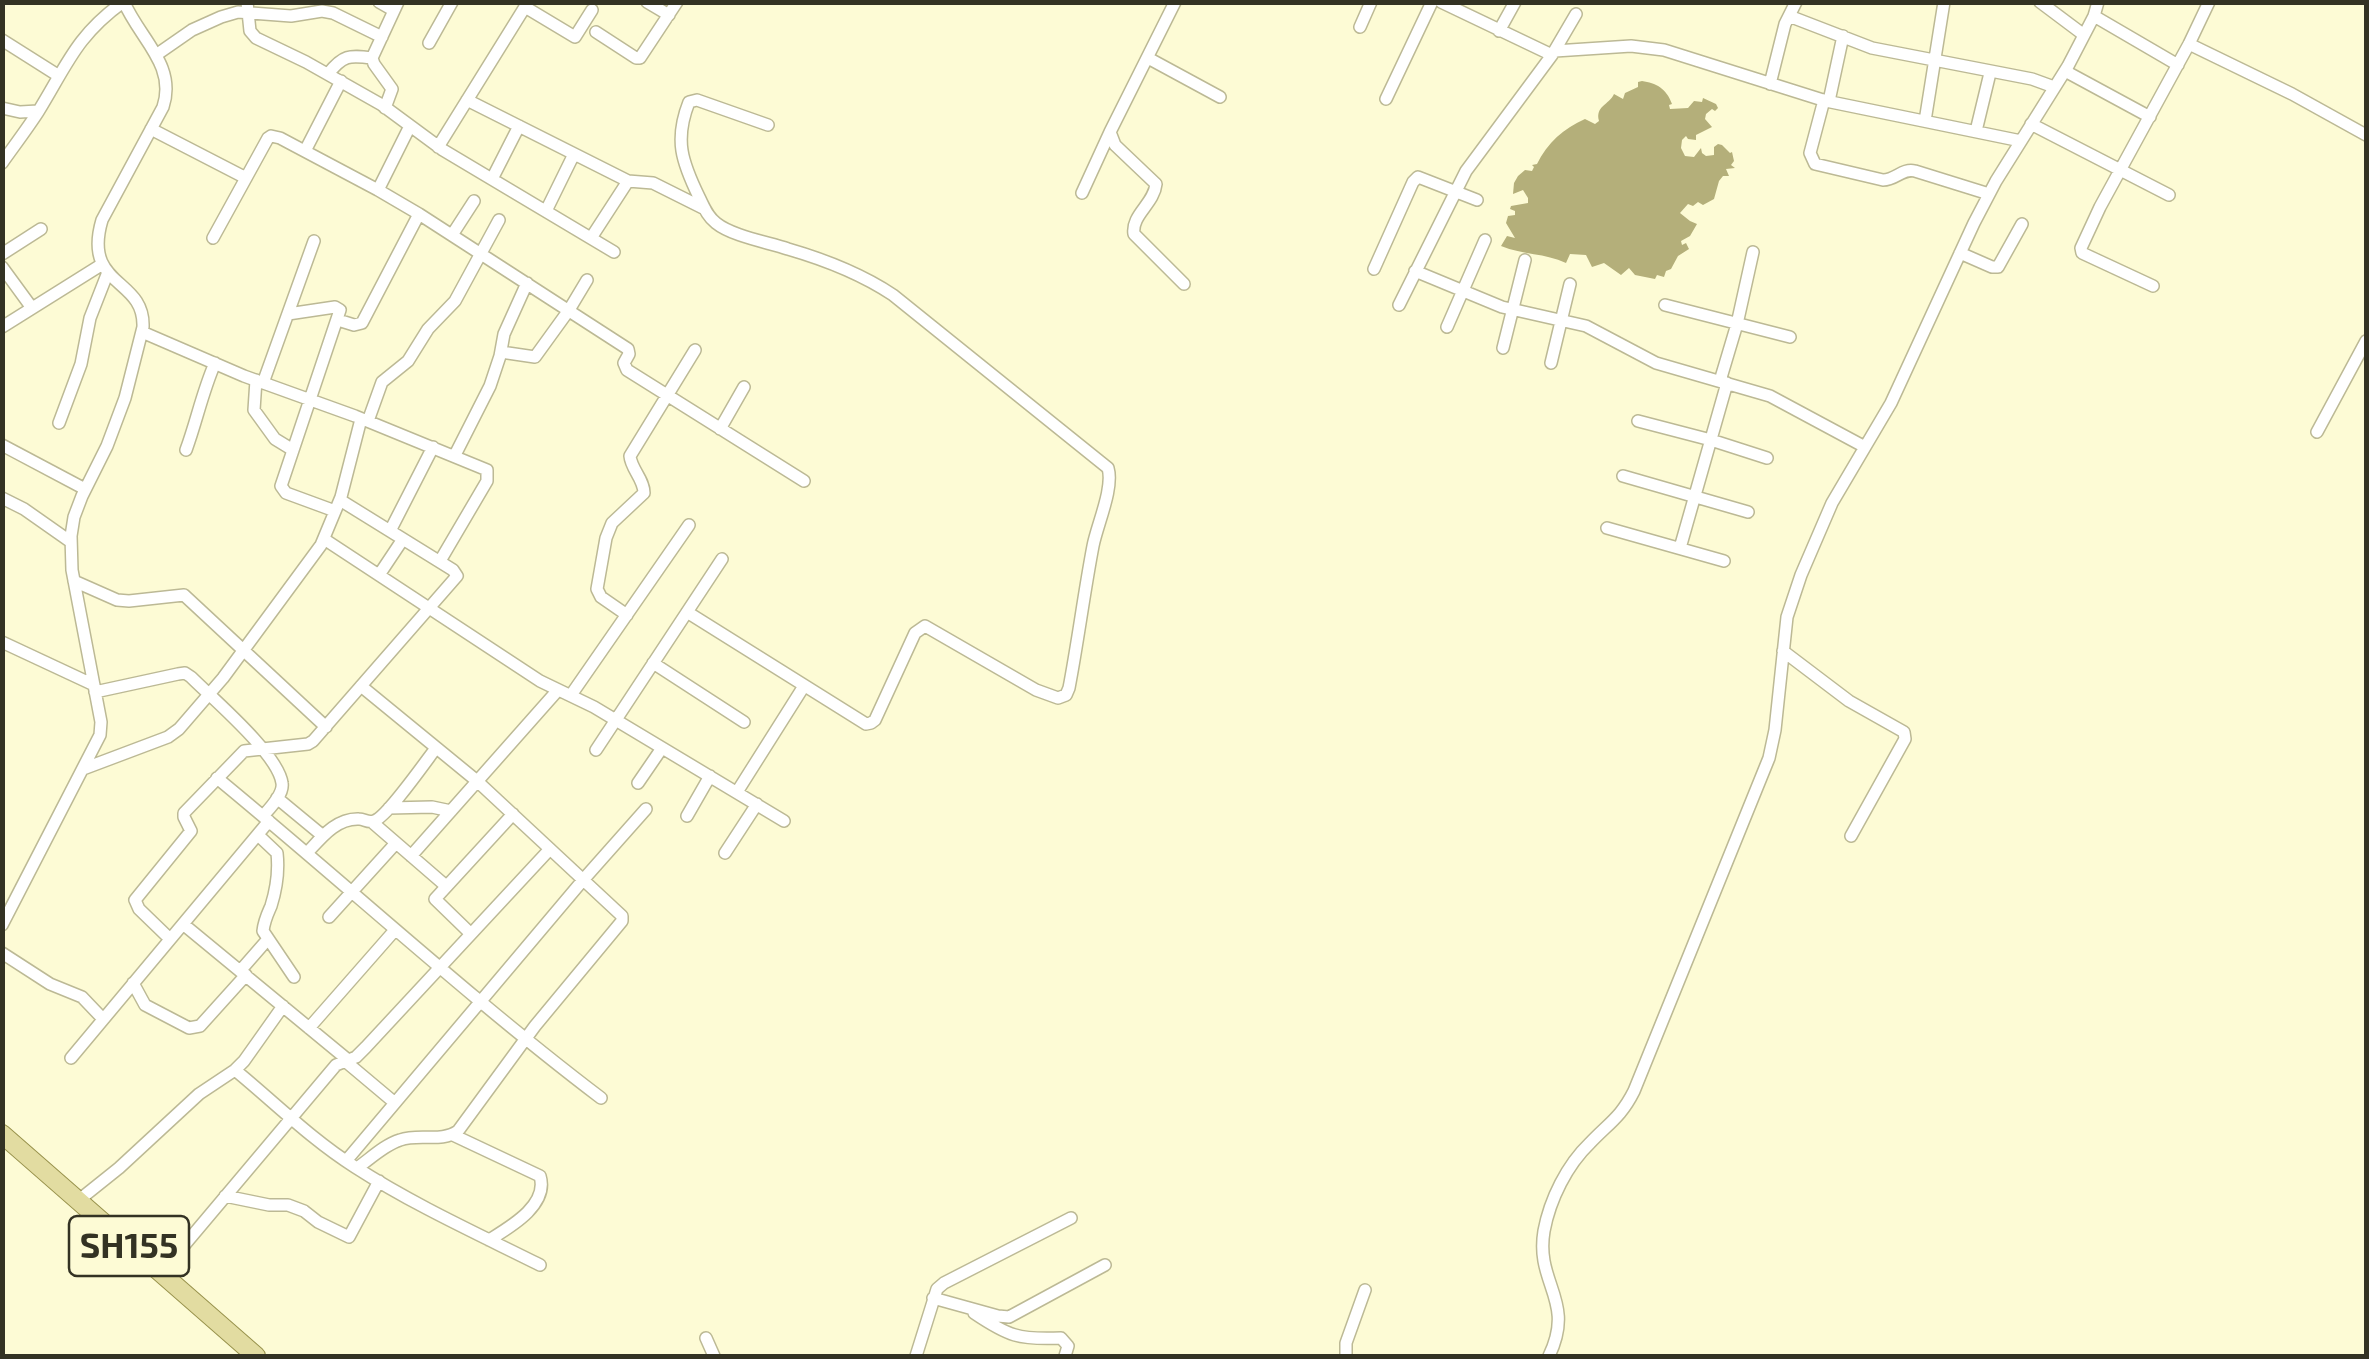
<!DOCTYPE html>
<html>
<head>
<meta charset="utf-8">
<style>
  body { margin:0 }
  #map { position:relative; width:2369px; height:1359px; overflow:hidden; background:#fdfbd5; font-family:"Exo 2",sans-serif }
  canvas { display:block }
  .frame { position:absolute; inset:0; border:5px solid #333223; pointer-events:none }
</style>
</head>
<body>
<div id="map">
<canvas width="2369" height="1359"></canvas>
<div class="frame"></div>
</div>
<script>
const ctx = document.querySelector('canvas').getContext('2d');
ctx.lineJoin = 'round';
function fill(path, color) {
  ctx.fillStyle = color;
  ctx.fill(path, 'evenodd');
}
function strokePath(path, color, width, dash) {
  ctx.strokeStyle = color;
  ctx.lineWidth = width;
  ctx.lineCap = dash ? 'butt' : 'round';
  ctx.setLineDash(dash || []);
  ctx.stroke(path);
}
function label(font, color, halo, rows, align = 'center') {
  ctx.font = font + ' "Exo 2",sans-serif';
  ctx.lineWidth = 10;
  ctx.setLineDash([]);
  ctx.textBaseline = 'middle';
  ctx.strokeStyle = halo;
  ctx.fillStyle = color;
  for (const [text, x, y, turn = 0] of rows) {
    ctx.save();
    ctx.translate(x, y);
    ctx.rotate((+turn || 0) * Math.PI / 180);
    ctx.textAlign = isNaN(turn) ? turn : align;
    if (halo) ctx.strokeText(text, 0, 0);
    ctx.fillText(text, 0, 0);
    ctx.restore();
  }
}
fill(new Path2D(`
  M1642 81C1656 83 1666 88 1672 104L1669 105 1670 109 1688 108 1694 101 1702 102 1703 98 1716 104 1718 108 1715 111 1712 109 1706 114 1705 119 1712 127 1696 135V140L1688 139 1686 136 1682 140 1681 148 1685 156 1694 157 1701 148 1702 153 1706 156 1714 155V147L1718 144 1722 145 1730 153 1732 152 1734 161 1731 165 1735 168 1726 169 1729 176H1723L1719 181 1714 199 1703 205 1698 202 1693 206 1688 204 1680 213 1690 221 1697 224 1690 236 1681 241 1682 245 1686 243 1689 249 1678 256 1671 269 1666 271 1664 277 1657 275 1655 279 1635 275 1629 268 1621 275 1604 263 1592 267 1586 255 1570 254 1566 263C1545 253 1523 255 1501 246L1507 236 1515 238 1506 223 1508 216 1515 215V211L1510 209 1511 206 1528 203V198L1523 190 1513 194 1514 183 1518 176 1525 170 1532 171 1534 167 1532 165 1537 164C1547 143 1564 128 1585 119L1595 124 1599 121C1595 106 1609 105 1614 94L1623 99 1625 93 1638 87V82Z`), '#b4af7a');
const minor = new Path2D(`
  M247 2 250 31 256 38 306 62 382 105 443 150 614 252
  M379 2 393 10
  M647 2 669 15
  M1175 2 1110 132 1115 145 1156 184C1154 204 1131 215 1134 234L1184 284
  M1441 2 1552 55
  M2040 2 2084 35
  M525 7 575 37 592 10
  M1789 16 1872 48 2032 79 2054 87
  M2094 16 2178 65
  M1360 27 1371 2
  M1499 31 1515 2
  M596 32 636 58H640L677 2
  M2 40 59 76
  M429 43 452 2
  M2189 44 2292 94 2366 135
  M1555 51 1631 46 1664 50 1826 101 2021 141
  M156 55 192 30 221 17 238 12 291 16 322 11 333 13 382 37
  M1148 58 1220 97
  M2065 71 2150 117
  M328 74C343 55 349 55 372 58
  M1770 84 1785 24 1796 2
  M1386 99 1432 2
  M467 100 628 181 653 183 705 209
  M1824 100 1810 153 1815 164 1883 180C1896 180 1902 168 1915 171L1989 194
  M1829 101 1843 36
  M2 108 20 112 38 111
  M385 108 392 89 374 64 372 58 398 2
  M1925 121 1944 2
  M2031 124 2169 195
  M151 129 246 178
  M1976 131 1990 73
  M438 147 528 2
  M305 151 341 81
  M2 163C14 146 27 129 38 112 67 65 76 36 123 2
  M492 179 519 126
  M378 190 410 126
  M1082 193 1110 132
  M546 211 574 154
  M452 235 474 201
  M213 238 268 138 271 136 280 138 378 190 419 214 628 349 629 354 624 363 627 370 804 481
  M591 238 628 181
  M1960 253 1992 267H1998L2022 224
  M2 254 41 229
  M2 267 32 308
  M1374 269 1413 182 1418 177 1477 200
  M1415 271 1502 307 1586 326 1656 363 1770 396 1865 447
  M2153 286 2082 253 2081 248 2100 207 2189 44 2209 2
  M1399 305 1466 171 1552 55 1576 14
  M1665 305 1790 337
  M288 314 335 307 340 310 281 486 286 493 335 511
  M338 320 354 325 362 323 419 214
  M2 327 101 265
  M1447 327 1485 240
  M142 332 244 376 355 416 487 470V481L440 561
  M1503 348 1525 260
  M501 352 535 357 569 310 587 280
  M1551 363 1570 284
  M256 380 254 410 275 439 293 450
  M1720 381 1737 324 1753 252
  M263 383 314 241
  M368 421 382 382 408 361 428 329 455 301 499 220
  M1638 421 1711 440 1767 458
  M59 423 81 364 90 318 108 272
  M720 429 744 387
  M2317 432 2366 341
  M2 445 85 489
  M186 450C197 420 202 393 215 363
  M455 455 490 386 500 356 504 334 527 283
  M1623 476 1748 512
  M2 498 24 509 71 542
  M1607 528 1724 561
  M390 531 433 447
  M324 539 540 681 594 707 784 821
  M1680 548 1727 383
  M379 575 403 539
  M74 581 117 600 129 601 184 595 326 727
  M687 612 866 724 871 723 875 720 915 633 925 626 1036 690 1058 698 1066 695 1069 688C1078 641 1084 593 1093 546 1097 525 1114 488 1108 468L893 295C860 273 826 260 788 249 767 242 732 236 716 223 707 216 704 207 699 197 682 162 674 140 689 102L697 100 768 125
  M627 615 601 597 597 589 606 538 612 523 644 493C644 479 631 469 630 456L695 350
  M2 642 94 685
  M1783 651 1849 701 1904 732 1905 739 1851 836
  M653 663 744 722
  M95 692 178 674 185 673 191 677C213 699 278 754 282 783 284 794 270 808 263 816
  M571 695 689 525
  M596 750 722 559
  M83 769 168 737 179 729 223 678 321 545 341 497 361 419
  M217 778C346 884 468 997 601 1098
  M638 783 662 748
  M737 792 804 686
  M277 798 323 836
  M389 808 432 807 451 811
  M687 816 710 776
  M372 822 446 886
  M258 835 277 853C279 871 276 890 271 906 267 915 264 921 263 931L294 977
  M307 853C321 838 336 818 359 819 365 819 367 823 374 821 387 817 426 761 436 748
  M725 853 757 804
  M411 856 558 690
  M329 917 396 843
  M183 924 348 1060
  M2 925 100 735 101 722 72 570 71 536 74 517 82 496 107 446 125 398 143 327C145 277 82 288 102 220L163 107C177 65 139 38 124 2
  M470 933 435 899 513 814
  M170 939 139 909 135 900 191 831 184 817V813L244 751 308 744 313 741 457 576 453 570 340 500
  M2 953 50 984 82 997 103 1019
  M240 971 268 939
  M133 983 145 1005 189 1028 200 1026 246 975
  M309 1028 395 930
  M71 1058 269 821
  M345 1061 395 1103
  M235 1070C274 1102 312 1140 355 1167 414 1205 478 1234 540 1265
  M453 1135 540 1176C549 1205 510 1227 489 1240
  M346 1161 583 880 646 809
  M357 1168C370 1159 384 1145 400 1140 420 1133 441 1143 458 1131L535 1026 622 921V916L477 781 361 686
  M225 1196 269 1205H288L304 1211 318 1222 349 1237 379 1181
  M79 1200 119 1168 199 1094 235 1070 244 1061 283 1006
  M160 1274 336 1065 356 1057 366 1047 550 849
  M933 1298 998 1316 1009 1317 1105 1265
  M974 1313C1008 1336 1019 1340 1061 1338L1068 1346 1065 1356
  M706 1338 714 1356
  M916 1356 937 1289 944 1283 1071 1218
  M1346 1356V1343L1365 1290
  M1549 1356C1576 1300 1535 1284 1544 1231 1550 1199 1567 1165 1590 1143 1609 1123 1621 1117 1634 1091L1769 758 1775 730 1787 617 1801 575 1832 503 1891 403 1974 223 1996 181 2068 66 2094 16 2098 2`);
const primary = new Path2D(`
  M2 1134 256 1356`);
strokePath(minor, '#bcb995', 14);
strokePath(primary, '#98924c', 20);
strokePath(minor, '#fff', 11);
strokePath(primary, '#e2dca1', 18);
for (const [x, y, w] of [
  [129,1246,120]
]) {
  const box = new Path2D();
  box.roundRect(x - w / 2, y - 30, w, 60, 8);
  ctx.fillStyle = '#fdfbd5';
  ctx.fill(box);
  strokePath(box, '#333223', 2.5);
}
label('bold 35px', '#333223', null, [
  ["SH155",129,1246]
]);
</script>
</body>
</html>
